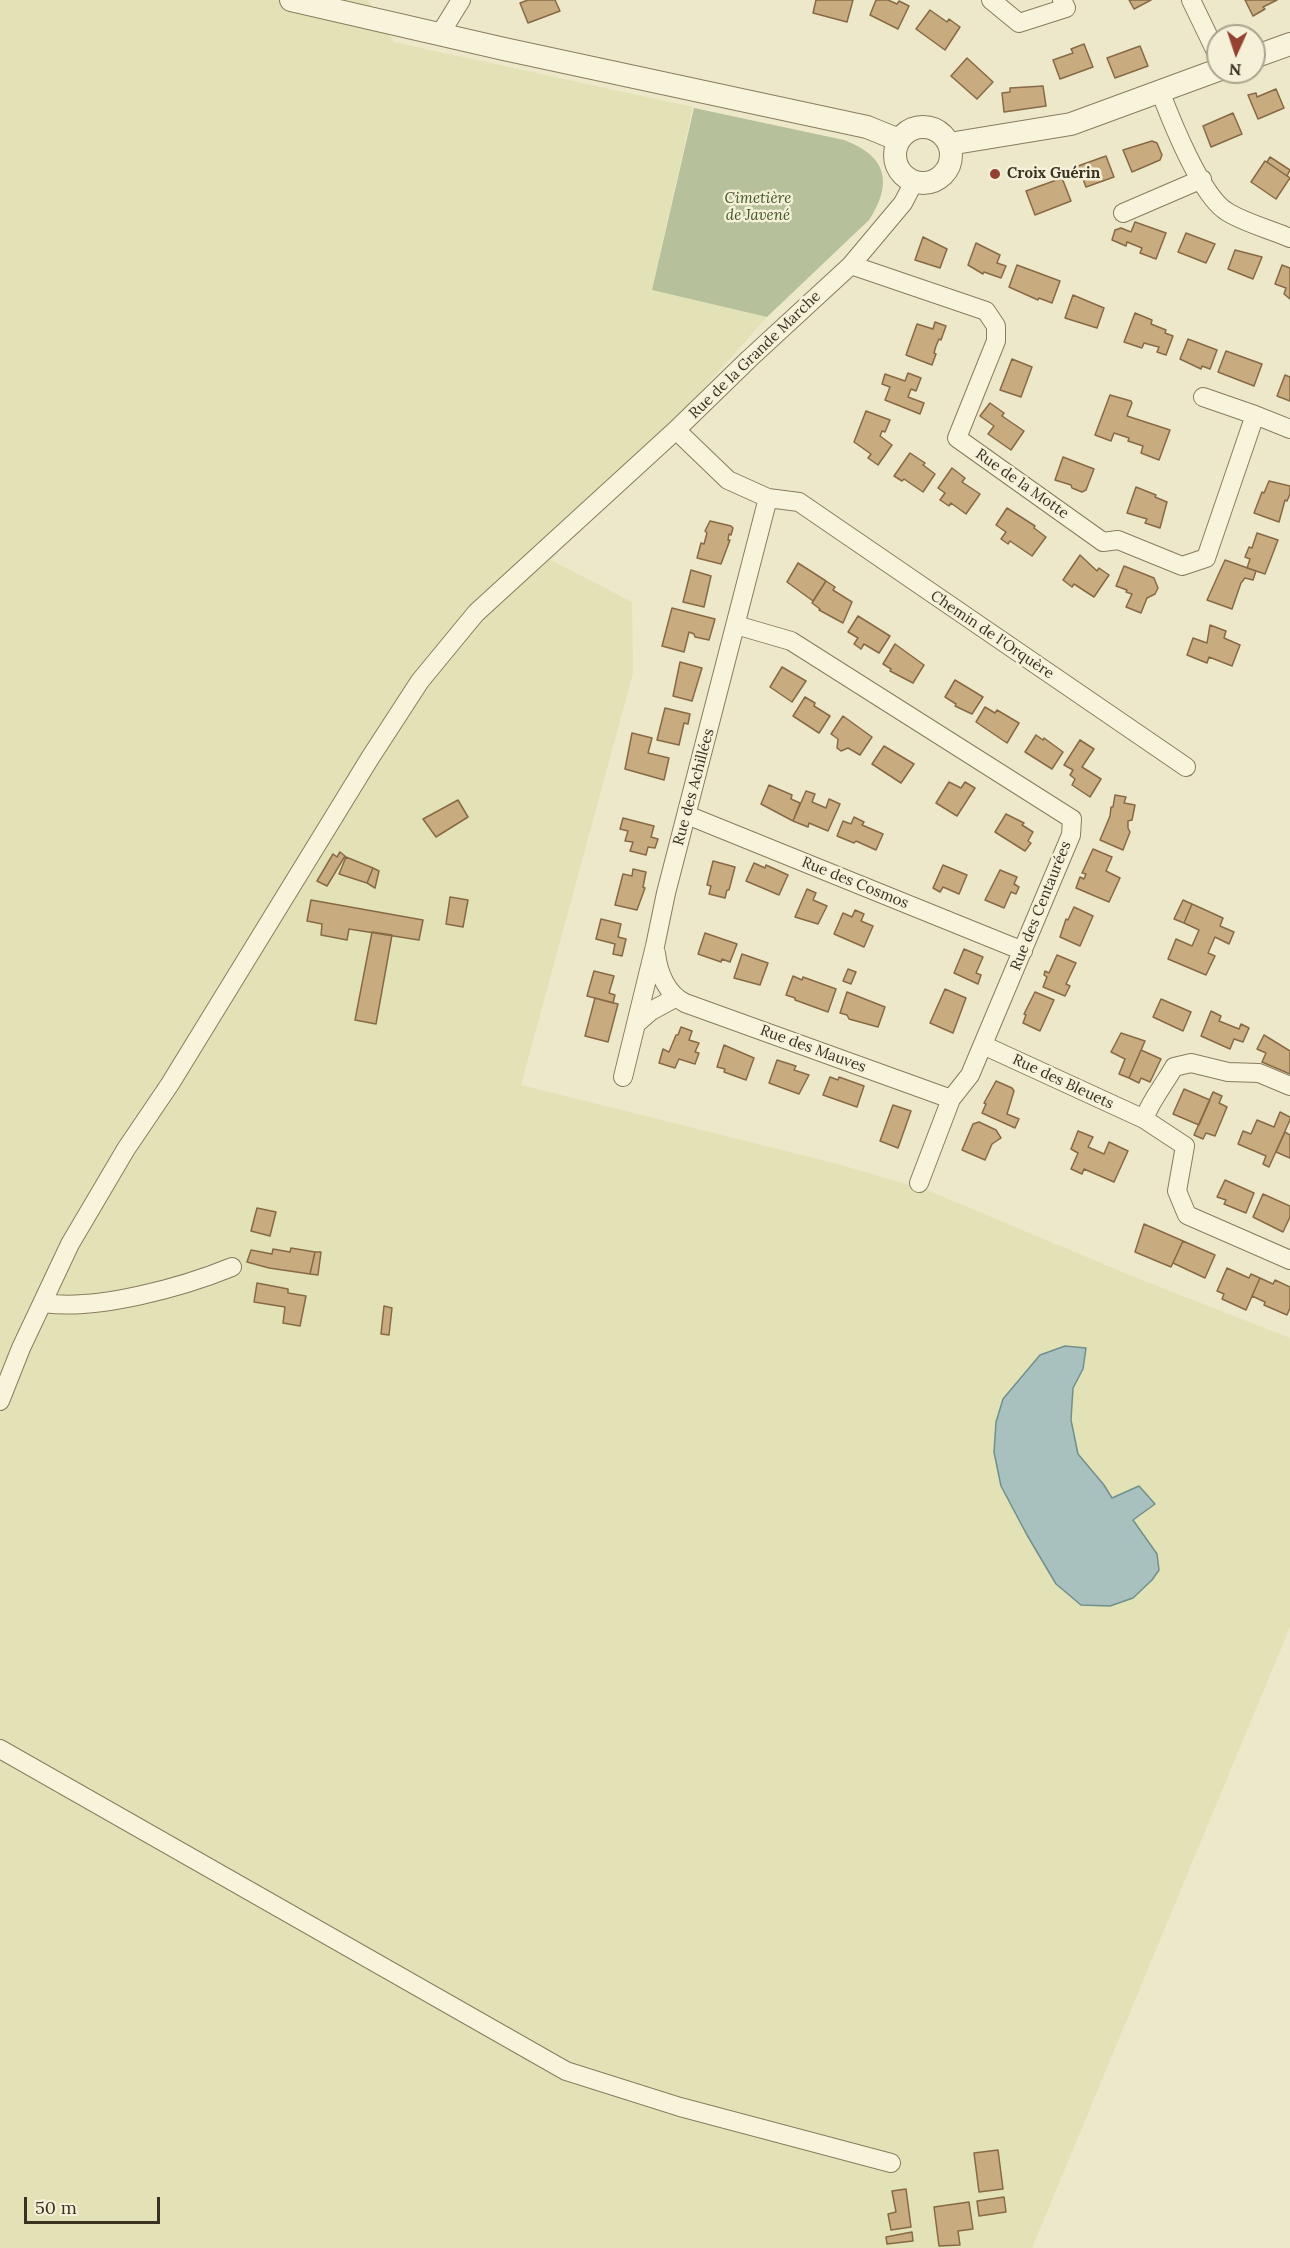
<!DOCTYPE html>
<html>
<head>
<meta charset="utf-8">
<style>
  body { margin:0 }
  #map { position:relative; width:1290px; height:2248px; overflow:hidden; background:#ede8c9; font-family:Lora,serif }
  canvas { display:block }
  .north { position:absolute; left:1206px; top:24px; width:60px; height:60px; box-sizing:border-box; background:#f4f1d8; border:2px solid #aaa48f; border-radius:50%; rotate:183deg; font-size:16px; font-weight:700; line-height:24px; text-align:center; color:#3a3121 }
  .north::after { content:''; display:block; margin:auto; width:21px; height:27px; background:#954131; clip-path:polygon(50% 0,100% 100%,50% 72%,0 100%) }
  .scale { position:absolute; left:24px; top:2197px; width:136px; height:27px; box-sizing:border-box; border:3px solid #3a3121; border-top:0; padding-left:8px; font-size:18px; line-height:21px; white-space:nowrap; color:#3a3121; -webkit-text-stroke:4px #f4f1d8; paint-order:stroke }
</style>
</head>
<body>
<div id="map">
<canvas width="1290" height="2248"></canvas>
<div class="north">N</div>
<div class="scale">50 m</div>
</div>
<script>
const ctx = document.querySelector('canvas').getContext('2d');
ctx.lineJoin = 'round';
function fill(path, color) {
  ctx.fillStyle = color;
  ctx.fill(path, 'evenodd');
}
function strokePath(path, color, width, dash) {
  ctx.strokeStyle = color;
  ctx.lineWidth = width;
  ctx.lineCap = dash ? 'butt' : 'round';
  ctx.setLineDash(dash || []);
  ctx.stroke(path);
}
function label(font, color, halo, rows, align = 'center') {
  ctx.font = font + ' Lora,serif';
  ctx.lineWidth = 5;
  ctx.setLineDash([]);
  ctx.textBaseline = 'middle';
  ctx.strokeStyle = halo;
  ctx.fillStyle = color;
  for (const [text, x, y, turn = 0] of rows) {
    ctx.save();
    ctx.translate(x, y);
    ctx.rotate((+turn || 0) * Math.PI / 180);
    ctx.textAlign = isNaN(turn) ? turn : align;
    if (halo) ctx.strokeText(text, 0, 0);
    ctx.fillText(text, 0, 0);
    ctx.restore();
  }
}
fill(new Path2D(`
  M0 0H368L394 42 693 107 652 290 767 317 551 560 632 602 633 673 521 1085 834 1163 927 1190 1127 1274 1290 1338V1627L1032 2248H0Z`), '#e2e2b6');
fill(new Path2D(`
  M694 108 844 140C887 156 893 183 869 220L767 317 652 290Z`), '#b6c09b');
const water = new Path2D(`
  M1065 1346 1086 1348 1083 1369 1073 1388 1071 1420 1078 1454 1104 1485 1112 1498 1139 1486 1155 1504 1133 1520 1157 1554 1159 1570 1152 1580 1133 1598 1110 1606 1081 1605 1056 1584 1027 1535 1001 1486 994 1452 996 1422 1003 1399 1040 1355Z`);
fill(water, '#a9c1be');
strokePath(water, '#70908d', 1.5);
const building = new Path2D(`
  M528 0H555L560 11 528 23 520 3Z
  M816 0H853L847 22 813 13Z
  M876 0H888L897 4 899 1 909 6 898 29 870 15Z
  M1129 0H1151L1134 9Z
  M1245 0H1277L1263 7 1265 9 1253 16Z
  M930 10 947 22 949 19 960 27 945 50 916 29Z
  M1084 44 1093 67 1060 79 1053 60 1073 53 1071 49Z
  M1140 46 1148 66 1115 78 1107 58Z
  M967 58 993 82 977 99 951 76Z
  M1043 86 1046 106 1004 112 1002 93 1010 92V88Z
  M1276 89 1284 108 1258 119 1248 95 1256 93 1257 97Z
  M1233 113 1242 134 1211 147 1203 126Z
  M1152 141 1157 143 1162 155 1160 160 1132 172 1123 150Z
  M1106 156 1114 177 1086 187 1078 166Z
  M1270 157 1290 170 1287 176 1267 162Z
  M1265 161 1290 178 1276 199 1251 182Z
  M1062 178 1071 201 1035 215 1026 191Z
  M1135 222 1166 233 1156 259 1140 253 1142 248 1127 242 1126 246 1112 240 1115 230 1121 228 1131 232Z
  M1186 233 1215 244 1206 263 1178 252Z
  M923 237 947 249 940 268 915 260Z
  M976 243 1000 255 997 263 1006 266 1001 278 984 272 983 274 968 265Z
  M1235 250 1262 257 1253 279 1228 269Z
  M1017 265 1060 281 1052 303 1039 298 1038 300 1009 287Z
  M1282 265 1290 268V299L1284 294 1286 288 1275 284Z
  M1073 295 1104 308 1097 328 1065 318Z
  M1135 313 1152 320 1151 324 1166 330 1165 333 1173 336 1166 355 1157 352 1159 347 1155 346 1144 343 1142 348 1124 342Z
  M935 322 946 326 941 340 939 339 936 346 934 353 936 354 932 365 906 355 917 324 933 329Z
  M1188 339 1217 350 1210 369 1202 366 1201 369 1180 359Z
  M1226 351 1262 364 1254 386 1218 372Z
  M1012 359 1032 367 1021 397 1000 390Z
  M908 373 921 378 916 391 911 389 908 397 924 403 920 414 885 400 890 387 882 384 885 374 905 381Z
  M1285 375 1290 377V401L1277 396Z
  M1110 395 1131 401 1132 403 1127 416 1170 430 1159 460 1141 453 1143 446 1128 441 1129 438 1114 433 1111 441 1095 435Z
  M990 403 1004 413 1002 416 1024 431 1011 450 988 434 994 426 980 416Z
  M866 411 890 420 885 432 882 431 880 436 892 445 878 465 868 458 871 454 854 442Z
  M910 453 925 463 923 465 935 474 923 492 904 479 902 481 894 476Z
  M1063 457 1094 469 1086 490 1082 492 1072 488 1071 485 1055 480Z
  M952 468 965 478 962 482 980 494 966 514 951 503 949 506 940 500 945 493 938 488Z
  M1269 481 1290 486V494L1287 501 1285 500 1279 522 1254 513 1262 492 1264 493Z
  M1136 487 1156 495 1155 497 1167 502 1160 528 1145 523 1147 519 1127 513Z
  M1007 508 1035 526 1034 528 1046 537 1032 556 1010 541 1008 544 1001 539 1006 532 996 525Z
  M710 521 731 526 733 528 731 535 729 534 728 540H730L721 564 697 558 701 543 704 544 707 533 705 531Z
  M1257 533 1278 540 1265 574 1247 568 1250 559 1245 557 1249 547 1252 548Z
  M1080 555 1097 571 1099 568 1109 575 1094 597 1074 584 1072 587 1063 580Z
  M1225 560 1256 571 1253 580 1245 578 1241 583 1232 609 1207 600Z
  M798 563 826 581 813 601 787 582Z
  M1124 566 1154 578 1158 588 1155 594 1147 598 1141 613 1126 607 1132 594 1126 592 1127 590 1116 586Z
  M691 570 711 576 704 607 683 602Z
  M826 581 835 587 833 590 852 602 843 623 819 610 820 609 812 603Z
  M672 608 715 619 709 640 695 637 694 634 689 632 684 652 662 646Z
  M858 616 890 636 879 653 864 644 861 649 854 644 858 638 848 632Z
  M1210 625 1226 631 1224 638 1240 645 1232 666 1209 657 1207 663 1187 655 1193 638 1207 643Z
  M895 644 924 665 913 683 890 671 891 669 883 664Z
  M680 662 702 668 692 701 673 696Z
  M782 667 806 681 792 702 770 687Z
  M955 680 983 697 972 714 955 706 956 704 945 697Z
  M805 697 815 703 814 706 830 716 819 733 793 716Z
  M985 707 995 713 997 710 1019 723 1007 743 976 722Z
  M665 708 690 714 688 724 684 723 679 745 657 740Z
  M843 716 872 737 860 755 848 748 841 751 837 748 838 739 831 734Z
  M632 733 652 738 648 753 669 758 664 780 625 769Z
  M1036 735 1043 740 1044 738 1063 752 1052 769 1025 752Z
  M1080 740 1094 749 1082 767 1101 779 1090 797 1072 785 1075 779 1070 775 1073 770 1064 765Z
  M884 746 914 764 901 783 872 764Z
  M949 782 961 788 965 782 975 788 957 816 936 803Z
  M769 785 792 795 791 799 800 803 793 821 761 804Z
  M806 791 815 794 812 802 826 808 829 799 840 804 828 831 809 823 808 827 793 821Z
  M1115 795 1126 797 1124 803 1135 805 1132 820 1128 821V828L1130 832 1123 850 1100 840 1110 816 1111 807H1113Z
  M458 800 468 817 436 837 423 819Z
  M1006 814 1024 823 1022 825 1033 832 1028 841 1031 843 1025 851 995 832Z
  M854 817 864 822 862 825 883 834 876 850 856 841 854 843 837 836 843 821 851 824Z
  M623 818 654 826 651 837 658 839 655 848 648 847 646 855 630 851 633 842 625 841 628 831 620 829Z
  M1093 849 1112 857 1106 871 1120 878 1109 902 1076 888 1080 877 1084 879 1086 874 1082 873Z
  M340 852 345 856 327 886 317 881 333 854 337 857Z
  M346 857 373 868 367 883 339 874Z
  M713 861 735 867 729 890H727L725 898 709 894 711 886 707 885Z
  M754 863 765 868 766 865 788 875 779 895 746 881Z
  M943 865 967 875 959 894 943 887 940 892 933 888Z
  M373 868 379 871 375 888 367 883Z
  M633 869 646 872 643 887 645 888 637 910 615 905 623 874 632 876Z
  M1000 870 1017 877 1014 884 1019 887 1016 894 1011 892 1004 908 985 900Z
  M807 889 816 893 813 900 827 906 818 924 795 917Z
  M450 897 468 900 463 927 446 924Z
  M311 900 423 920 419 940 349 929 347 940 321 935 322 924 307 921Z
  M1183 900 1192 904 1184 923 1174 919Z
  M1192 904 1223 918 1220 926 1234 932 1229 944 1215 937 1208 953 1215 956 1206 975 1168 959 1176 939 1192 946 1199 930 1184 923Z
  M1074 907 1093 916 1080 946 1060 937 1066 919 1068 920Z
  M855 910 864 914 861 921 873 926 864 947 834 934 843 913 852 917Z
  M601 919 621 924 618 937 626 939 622 956 613 954 615 944 596 939Z
  M372 932 392 935 376 1024 355 1020Z
  M705 933 737 944 730 962 722 959 721 962 698 954Z
  M964 949 983 957 976 973 981 975 978 984 954 973Z
  M742 954 768 963 760 985 734 978Z
  M1057 955 1076 963 1066 984 1070 986 1065 996 1043 987 1047 977 1044 975 1045 971 1049 973Z
  M848 969 856 972 851 984 843 981Z
  M594 971 614 976 609 993 615 995 613 1003 587 996Z
  M793 976 802 980 803 977 836 989 828 1012 795 1000V998L786 995Z
  M945 989 966 998 953 1033 930 1023Z
  M847 992 885 1007 878 1027 849 1019 847 1015 840 1013Z
  M1035 992 1054 1000 1040 1031 1023 1023 1026 1015 1024 1014Z
  M595 998 618 1004 608 1042 585 1036Z
  M1161 999 1191 1012 1183 1031 1153 1017Z
  M1211 1011 1221 1016 1219 1021 1239 1029 1241 1024 1249 1028 1243 1042 1234 1039 1230 1049 1201 1036Z
  M681 1027 692 1031 689 1040 699 1043 695 1052 699 1053 695 1064 679 1059 675 1068 659 1063 663 1049 669 1052 676 1035H678Z
  M1121 1033 1145 1041 1129 1078 1119 1074 1125 1059 1111 1052Z
  M1264 1035 1290 1051V1074L1262 1062 1266 1053 1257 1049Z
  M724 1045 754 1058 746 1080 724 1072 725 1069 717 1067Z
  M1141 1050 1161 1059 1150 1082 1141 1078 1139 1083 1129 1078Z
  M777 1060 796 1066 794 1070 809 1075 799 1094 769 1083Z
  M830 1077 838 1080 839 1077 864 1086 857 1107 823 1095Z
  M996 1081 1012 1088 1014 1091 1007 1114 1019 1119 1015 1128 982 1113 986 1104 984 1103Z
  M1184 1089 1210 1100 1199 1125 1173 1114Z
  M1213 1092 1222 1096 1219 1103 1227 1107 1215 1136 1206 1133 1203 1139 1194 1135Z
  M893 1105 911 1111 898 1148 880 1141Z
  M1280 1112 1290 1117V1120L1269 1167 1263 1164 1266 1156 1238 1144 1243 1131 1251 1134 1257 1120 1274 1127Z
  M979 1122 996 1130 1001 1138 992 1144 985 1160 962 1150 973 1124Z
  M1078 1131 1093 1137 1088 1147 1104 1154 1109 1142 1128 1151 1114 1182 1084 1169 1082 1174 1071 1169 1078 1153 1071 1149Z
  M1285 1132 1290 1135V1158L1276 1152Z
  M1225 1180 1254 1193 1246 1213 1224 1204 1226 1200 1217 1197Z
  M1263 1194 1290 1206V1217L1283 1232 1253 1217Z
  M257 1208 276 1212 270 1236 251 1231Z
  M1144 1224 1183 1241 1171 1267 1135 1252Z
  M1183 1241 1215 1255 1205 1278 1173 1263Z
  M291 1248 315 1252 310 1274 269 1268 247 1262 251 1250 272 1254 273 1249 290 1252Z
  M315 1252H321L318 1275 310 1274Z
  M1227 1268 1249 1278 1251 1274 1260 1278 1246 1310 1222 1299 1224 1294 1217 1291Z
  M1260 1278 1273 1284 1275 1280 1290 1287V1308L1287 1315 1264 1305 1265 1302 1252 1296Z
  M257 1283 288 1289V1293L306 1296 300 1326 283 1323 285 1307 254 1302Z
  M384 1306 392 1308 389 1335 381 1334Z
  M998 2150 1003 2189 979 2192 974 2153Z
  M906 2189 911 2227 891 2230 888 2214 896 2212 892 2191Z
  M1004 2197 1006 2212 979 2216 977 2201Z
  M969 2202 973 2229 958 2231 960 2245 939 2246 934 2207Z
  M912 2232 913 2241 887 2244 886 2237Z`);
fill(building, '#c9ab80');
strokePath(building, '#876a45', 1.5);
const minor = new Path2D(`
  M991 0 1019 23 1066 8 1062 0
  M1191 0 1218 56
  M440 34 461 0
  M1160 91C1171 120 1201 195 1226 211 1242 222 1272 230 1290 238
  M1123 213 1202 179
  M851 265 986 311 996 326V341L957 438 1103 542 1118 540 1182 566 1206 558 1255 415 1290 429
  M1203 397 1255 415
  M676 430 728 480 768 498 799 502 1186 767
  M736 625 791 641 1072 819 1071 835 970 1075 951 1099 919 1183
  M687 815 1023 951
  M656 953C658 973 667 994 685 1003L951 1099
  M636 1024 651 1011 675 998
  M983 1045 1144 1119 1185 1146 1177 1191 1187 1215 1290 1260
  M623 1077 655 946 666 893 768 498
  M1144 1119C1151 1100 1164 1085 1174 1067L1191 1063 1228 1072 1259 1073 1290 1086
  M44 1303C97 1311 183 1287 232 1267
  M0 1401 21 1348 70 1244 126 1149 170 1084 370 758 420 681 476 613 676 430 749 359 851 265 903 203 914 182
  M0 1749 566 2071 680 2107 891 2163`);
const tertiary = new Path2D(`
  M291 0 504 49 867 127 899 140
  M1254 57 1290 44
  M895 155a28 28 0 1 1 56 0a28 28 0 1 1-56 0Z
  M949 144 1071 124 1218 70`);
strokePath(minor, '#887c5e', 20);
strokePath(tertiary, '#887c5e', 24);
strokePath(minor, '#f8f4dc', 18);
strokePath(tertiary, '#f8f4dc', 22);
for (const [x, y, r, color] of [
  [995,174,6,"#954131"]
]) {
  const dot = new Path2D();
  dot.arc(x, y, r, 0, 2 * Math.PI);
  ctx.fillStyle = color;
  ctx.fill(dot);
  strokePath(dot, '#f4f1d8', 2);
}
label('bold 15px', '#3a3121', '#f4f1d8', [
  ["Croix Guérin",1007,174]
], 'left');
label('italic 15px', '#425529', '#f4f1d8', [
  ["Cimetière",758,199],
  ["de Javené",758,216]
]);
label('15px', '#3a3121', '#f4f1d8', [
  ["Rue de la Grande Marche",755,355,-44],
  ["Rue de la Motte",1022,484,35],
  ["Chemin de l'Orquère",992,635,34],
  ["Rue des Achillées",694,787,-75],
  ["Rue des Cosmos",855,883,22],
  ["Rue des Centaurées",1041,906,-68],
  ["Rue des Mauves",813,1049,20],
  ["Rue des Bleuets",1063,1082,25]
]);
</script>
</body>
</html>
